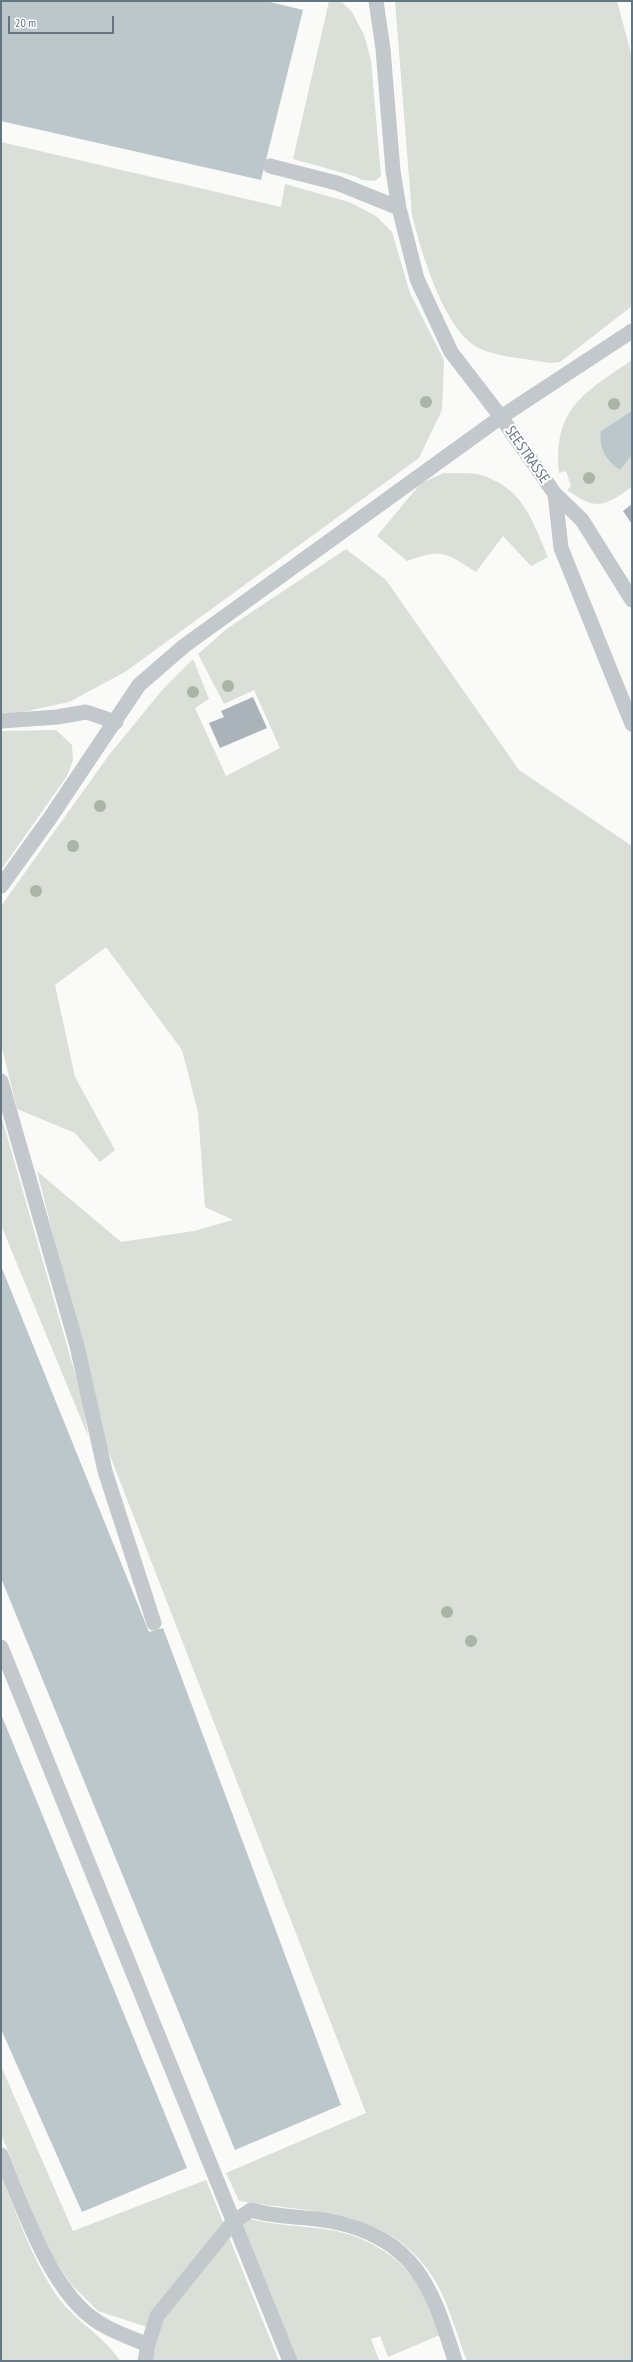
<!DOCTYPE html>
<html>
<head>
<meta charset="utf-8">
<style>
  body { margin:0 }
  #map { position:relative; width:633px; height:2362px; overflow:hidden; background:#fafaf8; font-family:"PT Sans Narrow",sans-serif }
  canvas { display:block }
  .frame { position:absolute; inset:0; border:2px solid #657683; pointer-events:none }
  .scale { position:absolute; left:8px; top:16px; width:106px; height:18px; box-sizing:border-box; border:2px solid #657683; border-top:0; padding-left:5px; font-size:12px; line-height:14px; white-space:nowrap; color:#657683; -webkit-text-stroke:3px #fff; paint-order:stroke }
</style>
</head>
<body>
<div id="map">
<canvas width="633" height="2362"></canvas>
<div class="frame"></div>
<div class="scale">20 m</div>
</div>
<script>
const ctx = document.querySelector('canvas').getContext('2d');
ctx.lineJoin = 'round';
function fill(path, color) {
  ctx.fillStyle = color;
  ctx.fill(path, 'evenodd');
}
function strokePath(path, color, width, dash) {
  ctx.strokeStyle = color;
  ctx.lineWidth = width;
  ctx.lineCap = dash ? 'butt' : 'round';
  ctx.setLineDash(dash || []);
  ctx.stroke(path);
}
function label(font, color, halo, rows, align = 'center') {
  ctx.font = font + ' "PT Sans Narrow",sans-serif';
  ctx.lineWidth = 4;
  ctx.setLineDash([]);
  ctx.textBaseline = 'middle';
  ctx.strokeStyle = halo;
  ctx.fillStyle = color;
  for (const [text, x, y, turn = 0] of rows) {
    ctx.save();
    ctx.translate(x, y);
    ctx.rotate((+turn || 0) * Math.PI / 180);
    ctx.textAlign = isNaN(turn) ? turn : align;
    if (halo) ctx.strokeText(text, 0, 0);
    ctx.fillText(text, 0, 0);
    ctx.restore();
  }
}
fill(new Path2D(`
  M329 1H341L352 12 364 35 371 60 381 176 375 181 362 180 354 176 293 159Z
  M395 1H617L632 57V306L560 362 549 363C529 359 501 357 483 350 445 336 421 251 412 215Z
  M1 142 281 207 285 184 349 202 376 216 392 232 410 293 444 360 442 410 419 458 125 672 69 702 9 715H1Z
  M632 360V487C603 507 597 511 567 490L571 486 566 471 559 473C553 408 584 393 632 360Z
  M444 473C455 474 471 472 481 475 524 489 532 520 548 557L531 566 503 536 476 572C446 553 443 548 407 561L377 536 421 483Z
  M346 549 386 580 519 770 632 846V2361H467C458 2338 447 2299 434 2279 391 2208 311 2213 239 2201L226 2173 366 2113 107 1448 37 1171 121 1242 194 1231 233 1220 205 1207 198 1112 182 1050 106 947 55 985 75 1077 115 1150 100 1162 75 1133 17 1109 1 1044V906L109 755 163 689 193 659 209 699 195 708 226 776 280 748 254 690 224 704 198 654 228 628Z
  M56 730 72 745 73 760 67 776 1 870V731Z
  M1 1115 82 1398 88 1436 1 1225Z
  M1 2066 73 2231 206 2180 279 2361H152L159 2331 98 2311 71 2284 46 2246 1 2134Z
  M1 2175C18 2217 33 2263 60 2300 77 2322 105 2337 120 2361H1Z
  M249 2219C274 2225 299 2226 324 2229 366 2235 405 2257 424 2296 431 2308 435 2322 440 2335L388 2357 380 2336 371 2339 379 2360 377 2361H297L241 2221Z`), '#dadfd7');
fill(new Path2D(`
  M1 1H266L303 10 261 180 1 121Z
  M632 411V455L620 470C605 459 599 449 601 431Z
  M1 1266 149 1632 163 1628 341 2105 235 2150 1 1578Z
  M1 1714 187 2168 82 2212 1 2029Z`), '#bbc7cb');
fill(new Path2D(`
  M632 504V524L623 511Z
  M253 697 267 728 220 748 209 723 224 717 221 711Z`), '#aab3b9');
strokePath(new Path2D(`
  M270 166 337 183 399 208
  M632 331 501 417 555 494 582 520 632 600
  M555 494 561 548 632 724
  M1 721 57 717 86 712 116 722
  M1 886 50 818 139 685 184 646 501 417 451 352 417 279 399 208 393 171 383 49 376 1
  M1 1081 77 1346 105 1471 154 1623
  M1 1647 290 2361
  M1 2155C22 2205 51 2293 98 2322 113 2332 132 2338 148 2345
  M145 2361 148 2345 157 2316 233 2222 251 2210C277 2218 303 2216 330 2221 415 2238 432 2286 455 2361`), '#c3c8cc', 15);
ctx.fillStyle = '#aab4a7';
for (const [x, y] of [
  [426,402],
  [614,404],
  [589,478],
  [228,686],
  [193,692],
  [100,806],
  [73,846],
  [36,891],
  [447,1612],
  [471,1641]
]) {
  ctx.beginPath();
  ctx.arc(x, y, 6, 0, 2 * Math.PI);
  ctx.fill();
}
label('15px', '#657683', '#fff', [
  ["SEESTRASSE",527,455,55]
]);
</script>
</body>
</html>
